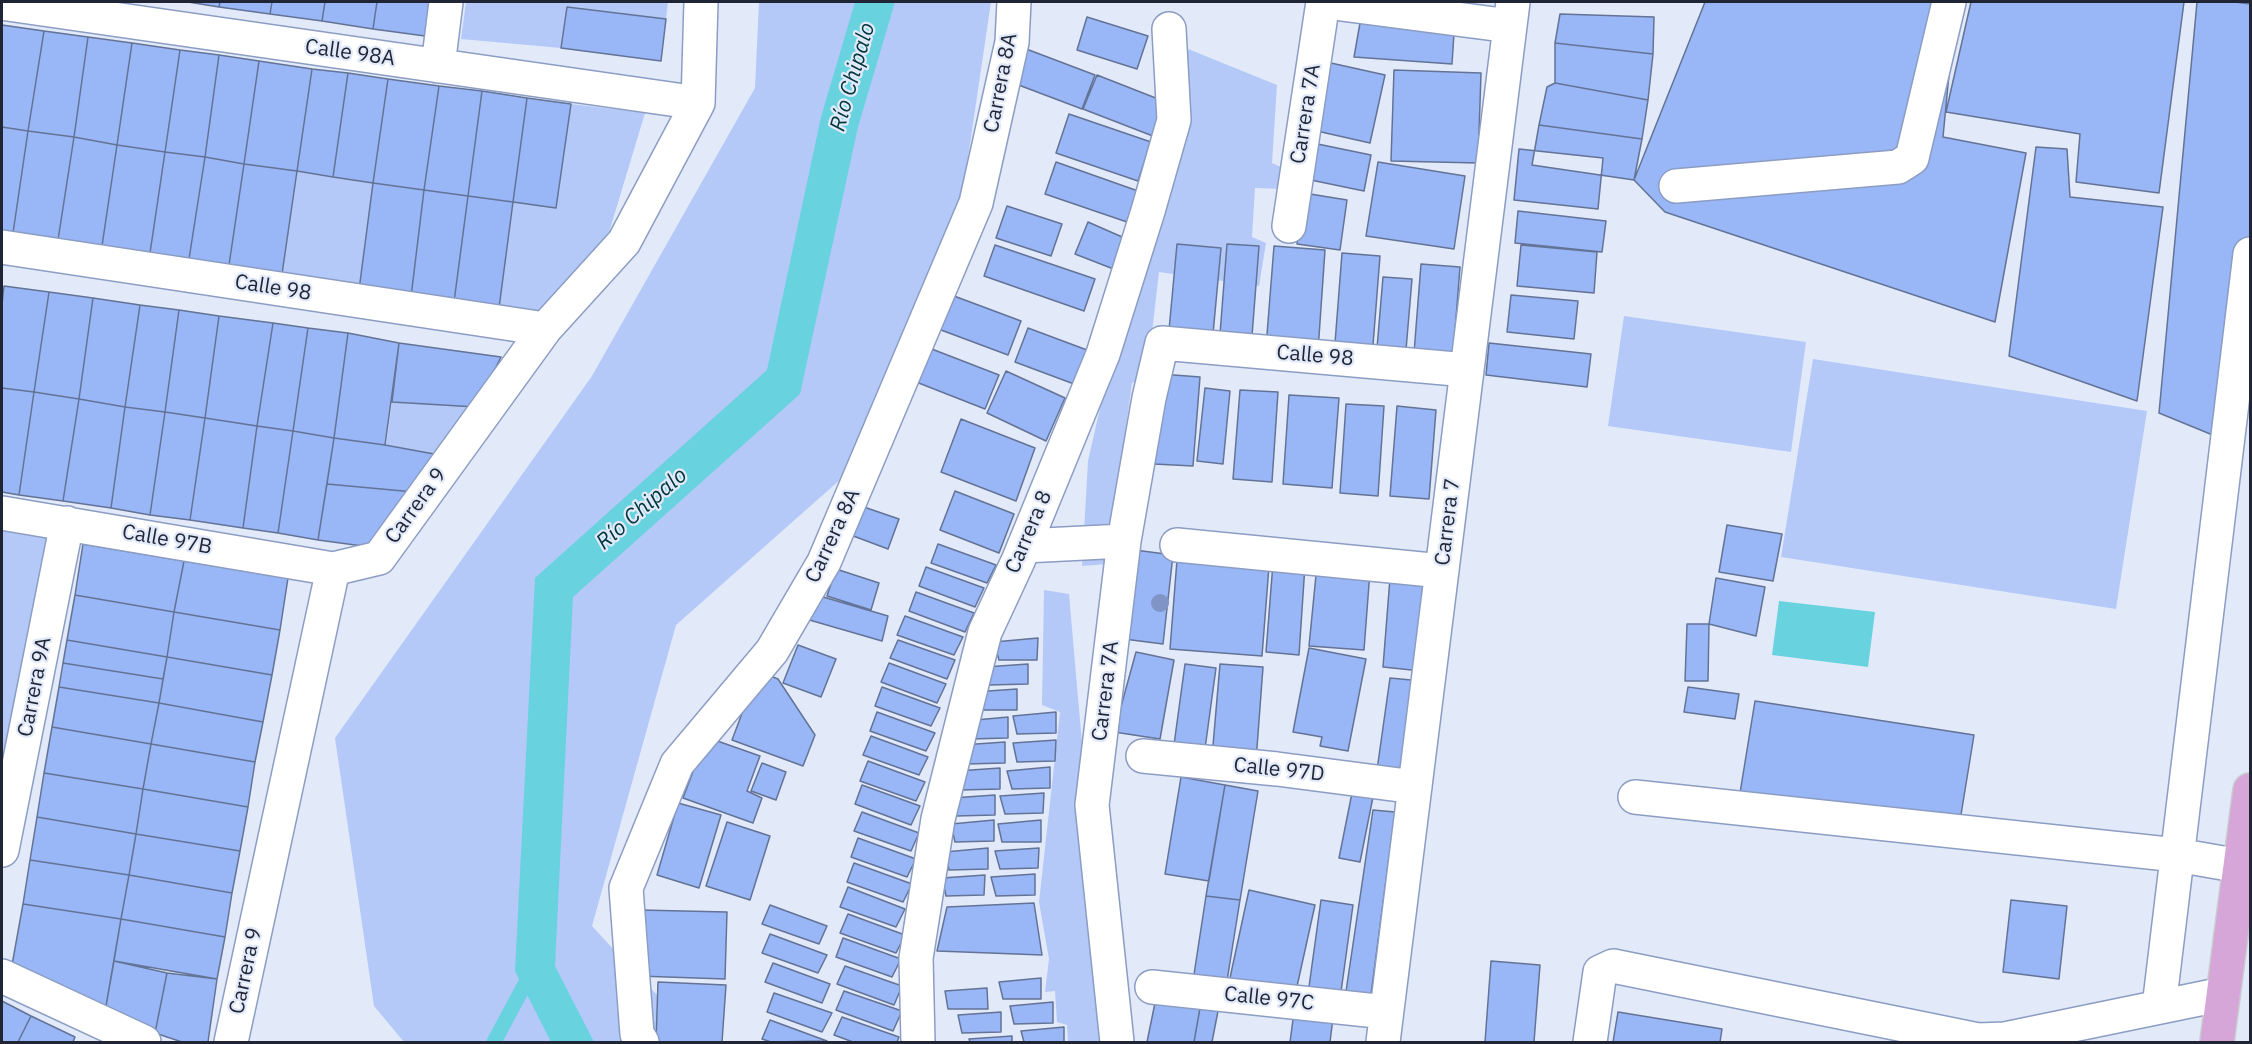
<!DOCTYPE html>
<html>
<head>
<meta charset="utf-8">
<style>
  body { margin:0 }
  #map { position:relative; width:2252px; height:1044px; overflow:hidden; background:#e2eafa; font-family:"IBM Plex Sans",sans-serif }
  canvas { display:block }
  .frame { position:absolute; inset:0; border:3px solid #1f2534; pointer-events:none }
</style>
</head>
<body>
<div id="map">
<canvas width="2252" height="1044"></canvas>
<div class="frame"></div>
</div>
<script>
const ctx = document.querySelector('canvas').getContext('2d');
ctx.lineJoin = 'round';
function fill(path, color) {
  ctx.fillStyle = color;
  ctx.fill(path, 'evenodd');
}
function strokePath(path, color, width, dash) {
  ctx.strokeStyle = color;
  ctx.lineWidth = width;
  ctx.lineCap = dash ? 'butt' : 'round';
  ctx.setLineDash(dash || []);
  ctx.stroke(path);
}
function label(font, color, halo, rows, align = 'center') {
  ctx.font = font + ' "IBM Plex Sans",sans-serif';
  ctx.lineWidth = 4.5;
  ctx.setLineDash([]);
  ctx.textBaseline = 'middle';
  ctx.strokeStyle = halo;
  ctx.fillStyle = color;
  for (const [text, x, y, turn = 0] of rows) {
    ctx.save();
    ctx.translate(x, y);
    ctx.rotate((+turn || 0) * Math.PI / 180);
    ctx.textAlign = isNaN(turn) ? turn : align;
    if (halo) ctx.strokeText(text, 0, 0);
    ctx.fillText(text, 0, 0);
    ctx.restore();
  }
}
fill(new Path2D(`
  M466 2H668L666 19 567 7 561 48 461 39Z
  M759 2H991L963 191 850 471 676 625 592 926 638 976 705 1042H404L374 1006 335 738 592 376 755 88Z
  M1156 36 1277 85 1272 163 1290 171 1285 189 1255 188 1252 237 1266 243 1259 286 1159 272 1147 376 1132 383 1107 564 1082 566 1088 461 1128 285 1160 187Z
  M571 104 645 113 607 239 547 317 499 308 513 202 556 208Z
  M297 171 373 183 359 290 282 274Z
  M1624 316 1806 342 1791 452 1608 426Z
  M1813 359 2147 411 2116 609 1781 557Z
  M392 402 476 407 445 456 386 445Z
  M2 523 56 533 2 822Z
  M1044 590 1069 594 1108 1042H1068L1067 1025 1057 1022 1055 991 1045 992 1049 959 1039 902 1060 712 1042 705Z`), '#b4c9f7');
fill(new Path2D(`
  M855 2H895L858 127 800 394 573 597 555 966 594 1042H551L515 971 535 578 767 370 821 117Z
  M1779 601 1875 612 1868 667 1772 655Z`), '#68d2de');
strokePath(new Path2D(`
  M494 1042 532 971`), '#68d2de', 15);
const building = new Path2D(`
  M188 2H220L219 7Z
  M220 2H272L270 14 219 7Z
  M272 2H325L322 21 270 14Z
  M325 2H377L373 29 322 21Z
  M377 2H430L425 36 373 29Z
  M1705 2H1956L1943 137 2026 153 1995 322 1665 212 1634 180Z
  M1971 2H2184L2159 193 2076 182 2080 134 1946 112Z
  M2197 2H2235L2250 4V381L2242 447 2159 413Z
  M1363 6 1455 18 1452 64 1354 57Z
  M567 7 666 19 661 61 561 48Z
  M1560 14 1654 17 1653 54 1555 43Z
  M1087 17 1148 36 1137 69 1077 50Z
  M2 25 44 31 28 131 2 127Z
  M44 31 88 37 74 137 28 131Z
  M88 37 132 43 117 145 74 137Z
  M132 43 180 50 165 152 117 145Z
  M1555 43 1653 54 1648 100 1555 83Z
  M1021 47 1095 75 1082 109 1008 81Z
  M180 50 219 55 205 157 165 152Z
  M219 55 259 61 244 164 205 157Z
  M259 61 312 69 297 171 244 164Z
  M1322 61 1385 75 1370 143 1308 129Z
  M312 69 348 73 333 177 297 171Z
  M1394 70 1481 73 1478 163 1391 161Z
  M348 73 388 79 373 183 333 177Z
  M1097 75 1171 104 1158 138 1083 109Z
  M388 79 439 86 424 190 373 183Z
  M1555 83 1648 100 1642 139 1539 125 1547 87Z
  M439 86 482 91 468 196 424 190Z
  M482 91 527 98 513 202 468 196Z
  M527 98 571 104 556 208 513 202Z
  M1069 114 1151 142 1138 181 1056 153Z
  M1539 125 1642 139 1634 180 1532 165Z
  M2 127 28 131 13 233 2 231Z
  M28 131 74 137 58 240 13 233Z
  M74 137 117 145 102 246 58 240Z
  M1308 142 1371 155 1364 191 1301 178Z
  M117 145 165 152 150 253 102 246Z
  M2036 147 2067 149 2070 197 2163 207 2137 401 2009 356Z
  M1519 149 1603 158 1598 209 1514 200Z
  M165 152 205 157 189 259 150 253Z
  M205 157 244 164 229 265 189 259Z
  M1056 162 1138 191 1127 222 1045 194Z
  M1378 162 1465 176 1454 249 1366 236Z
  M244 164 297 171 282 274 229 265Z
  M373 183 424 190 411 297 359 290Z
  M424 190 468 196 454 302 411 297Z
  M1304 193 1347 200 1340 250 1297 244Z
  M468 196 513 202 499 308 454 302Z
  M1007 206 1062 224 1051 256 996 238Z
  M1518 211 1606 221 1602 252 1515 243Z
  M1088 222 1129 240 1116 270 1075 254Z
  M1177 244 1221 248 1213 334 1169 330Z
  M1227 244 1259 246 1252 336 1220 334Z
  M995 245 1095 279 1084 311 984 276Z
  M1521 245 1597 252 1594 293 1517 286Z
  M1274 246 1325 250 1318 351 1266 347Z
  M1342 253 1380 256 1373 345 1335 343Z
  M1421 264 1460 267 1453 356 1414 353Z
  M1383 277 1412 279 1406 350 1377 348Z
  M4 286 49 292 34 392 2 388V304Z
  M49 292 93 298 79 399 34 392Z
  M946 293 1021 321 1008 355 933 327Z
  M1511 295 1578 301 1574 339 1507 332Z
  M93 298 140 305 125 407 79 399Z
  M140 305 179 310 165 412 125 407Z
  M179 310 219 316 205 418 165 412Z
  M219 316 273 323 257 426 205 418Z
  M273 323 308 328 293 431 257 426Z
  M308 328 348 333 334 438 293 431Z
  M1028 328 1087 350 1074 384 1015 362Z
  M348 333 399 343 385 445 334 438Z
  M399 343 501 357 476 407 392 402Z
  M1489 343 1591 354 1587 387 1486 375Z
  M924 346 999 375 985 409 911 380Z
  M1006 371 1065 398 1046 441 987 413Z
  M1161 374 1200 377 1193 466 1154 464Z
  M2 388 34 392 19 495 2 492Z
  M1205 388 1230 391 1223 464 1197 461Z
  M1240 390 1278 392 1272 482 1233 479Z
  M34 392 79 399 63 501 19 495Z
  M1289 395 1339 398 1332 488 1283 484Z
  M79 399 125 407 111 508 63 501Z
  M1346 404 1384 406 1378 496 1340 493Z
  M1397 406 1436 410 1429 499 1390 496Z
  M125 407 165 412 150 515 111 508Z
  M165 412 205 418 190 520 150 515Z
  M205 418 257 426 243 528 190 520Z
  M961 419 1035 448 1016 501 941 472Z
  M257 426 293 431 278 533 243 528Z
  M293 431 334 438 318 540 278 533Z
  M334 438 385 445 445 456 414 492 327 484Z
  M327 484 414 492 370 547 318 540Z
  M955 491 1014 514 999 553 940 530Z
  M858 505 899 519 888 549 848 534Z
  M1727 525 1782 534 1773 581 1719 572Z
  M83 544 184 561 174 612 75 595Z
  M938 544 996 565 987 583 931 563Z
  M1135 550 1173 555 1163 644 1124 639Z
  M1177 560 1269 566 1262 656 1170 649Z
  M184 561 288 578 280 630 174 612Z
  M1273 563 1305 565 1299 655 1266 652Z
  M1317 565 1370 571 1364 650 1309 646Z
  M926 567 984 588 975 607 919 586Z
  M836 569 879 583 871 610 827 596Z
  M1390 578 1428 580 1421 671 1383 667Z
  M1716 578 1765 587 1756 636 1709 624Z
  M916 592 974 613 965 632 909 611Z
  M813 594 888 616 882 641 806 619Z
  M75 595 174 612 167 657 67 640Z
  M174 612 280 630 272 675 167 657Z
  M905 616 963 637 954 655 897 635Z
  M1687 624H1709L1708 681H1685Z
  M1038 638 1037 660H999L994 642Z
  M67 640 167 657 163 679 63 663Z
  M898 640 955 660 947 679 890 658Z
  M798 645 836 659 821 697 783 683Z
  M1309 648 1366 659 1348 751 1320 746 1322 737 1293 732Z
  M1136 652 1174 660 1160 739 1114 732Z
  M167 657 272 675 263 722 159 703Z
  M63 663 163 679 159 703 59 687Z
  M889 663 946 684 937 703 881 682Z
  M1028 664V684L989 685 985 667Z
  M1185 664 1216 668 1204 756 1173 752Z
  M1220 664 1263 667 1256 761 1212 757Z
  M758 671 778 679 815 735 803 766 732 740Z
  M1390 678 1422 681 1410 774 1377 770Z
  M59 687 159 703 151 744 52 727Z
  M882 687 940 708 931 726 875 706Z
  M1688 687 1739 694 1735 719 1684 712Z
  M1017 689V710H979L974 692Z
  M1755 701 1974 735 1959 827 1740 793Z
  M159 703 263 722 255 762 151 744Z
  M877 712 935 733 926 751 870 731Z
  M1056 712V733L1017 734 1013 716Z
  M1008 717V738L969 739 965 721Z
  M52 727 151 744 143 789 44 773Z
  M871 736 928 757 919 775 863 755Z
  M706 737 760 756 747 791 762 798 753 823 683 798Z
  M1056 740 1055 761 1017 762 1013 743Z
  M1005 742V763L966 764 962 745Z
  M151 744 255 762 248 807 143 789Z
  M868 761 925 782 916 801 860 781Z
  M762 763 786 772 776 800 751 791Z
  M1050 767V788L1012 789 1007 771Z
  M1000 768V789L961 790 957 771Z
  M44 773 143 789 136 834 37 817Z
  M1181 777 1225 785 1209 881 1165 874Z
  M862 785 920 806 911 825 855 804Z
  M1225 785 1258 791 1240 900 1206 896Z
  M143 789 248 807 240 851 136 834Z
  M1044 793 1043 813 1005 814 1000 796Z
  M1352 793 1373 797 1360 862 1339 858Z
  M995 795V815L956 816 952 798Z
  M678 803 721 815 699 888 657 875Z
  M1373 810 1395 812 1370 1002 1345 998Z
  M862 812 919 833 911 851 854 831Z
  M37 817 136 834 129 875 30 860Z
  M994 820V841L955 842 951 824Z
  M1041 820V842H1002L998 824Z
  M727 822 770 836 750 900 706 886Z
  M136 834 240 851 232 893 129 875Z
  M858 838 916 859 907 877 851 857Z
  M988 848V869L949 870 945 852Z
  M1039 848 1038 868 1000 869 995 851Z
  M30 860 129 875 121 919 23 904Z
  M854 863 912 884 903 902 847 882Z
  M1035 874V895L996 896 991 877Z
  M129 875 232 893 225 937 121 919Z
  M985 875 984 895 946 896 942 878Z
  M848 887 905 909 896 927 840 907Z
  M1249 890 1315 905 1294 1000 1228 987Z
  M1206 896 1240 900 1226 987 1193 981Z
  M1321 900 1353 905 1340 999 1308 994Z
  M2011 900 2067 906 2059 979 2003 972Z
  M1034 903 1042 955 937 951 947 907Z
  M23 904 121 919 106 1006 12 965Z
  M770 905 827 926 819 944 762 924Z
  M640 910 727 912 725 979 638 976Z
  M848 914 905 935 896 953 840 933Z
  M121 919 225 937 217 979 114 961Z
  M770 934 827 955 818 973 762 953Z
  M843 938 901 959 892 977 836 957Z
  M114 961 167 973 155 1033 106 1006Z
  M1491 961 1540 965 1534 1042H1485Z
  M773 963 830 984 822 1003 765 982Z
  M845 966 902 986 894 1005 837 984Z
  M167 973 217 979 208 1042H182L155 1033Z
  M1041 978V999H1003L999 982Z
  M658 982 726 985 722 1042H656Z
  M987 988 988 1009H948L945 991Z
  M844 991 902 1011 893 1031 836 1010Z
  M774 993 832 1013 822 1032 767 1012Z
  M1156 998 1200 1008 1194 1042H1147Z
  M2 1001 31 1016 18 1042H2Z
  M1053 1002V1023L1014 1024 1010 1006Z
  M1200 1008 1218 1011 1212 1042H1194Z
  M1001 1012V1032L962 1033 958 1015Z
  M1294 1012 1333 1018 1330 1042H1290Z
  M1618 1012 1722 1029 1720 1042H1613Z
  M31 1016 75 1037 73 1042H18Z
  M842 1017 899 1037 897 1042H853L834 1035Z
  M770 1020 827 1041 771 1042 762 1039Z
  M1064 1027V1042H1024L1021 1031Z
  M1012 1036V1042H970L969 1039Z`);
fill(building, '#99b6f7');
strokePath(building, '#637396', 1.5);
const minor = new Path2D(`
  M1326 2 1510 26
  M2 3 698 103
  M438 66 446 2
  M1676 186 1898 167 1912 158 1949 2
  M1289 226 1323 2
  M2 247 545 329
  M2 513 333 569
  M1177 545 1442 571
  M1024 546 1124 541
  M1143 756 1277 769 1415 787
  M1635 797 2177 855 2240 866
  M2 850 67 523
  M2 976 144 1042
  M1152 987 1386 1012
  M2159 1007 2250 254
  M231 1042 333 569 379 558 545 329 624 242 698 103 701 2
  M642 1042 637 1034 626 888 677 764 772 651 824 562 976 203 1012 42 1014 2
  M918 1042 916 958 938 819 985 632 1018 561 1103 354 1148 211 1174 120 1169 29
  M1117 1042 1092 805 1124 541 1149 398 1162 343 1467 370
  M1383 1042 1513 2
  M1590 1042 1600 972 1613 966 1978 1040 2005 1039 2223 994`);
const major = new Path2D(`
  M2217 1042 2250 790`);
strokePath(minor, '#8c9dc3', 36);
strokePath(major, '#c9cbce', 36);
strokePath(minor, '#fff', 33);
strokePath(major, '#d5a6d7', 33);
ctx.fillStyle = '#8094c5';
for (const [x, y] of [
  [1160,603]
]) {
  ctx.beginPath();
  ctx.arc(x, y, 9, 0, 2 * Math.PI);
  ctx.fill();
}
label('21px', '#1f2534', '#e2eafa', [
  ["Calle 98A",350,53,8],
  ["Carrera 8A",1001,83,-79],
  ["Carrera 7A",1306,114,-81],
  ["Calle 98",273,288,9],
  ["Calle 98",1315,356,5],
  ["Carrera 9",416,506,-54],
  ["Carrera 7",1448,522,-83],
  ["Carrera 8",1029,532,-67],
  ["Carrera 8A",833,536,-65],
  ["Calle 97B",167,540,10],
  ["Carrera 9A",35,687,-79],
  ["Carrera 7A",1106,691,-83],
  ["Calle 97D",1279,770,6],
  ["Carrera 9",246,971,-78],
  ["Calle 97C",1269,999,6]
]);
label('italic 22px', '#00363b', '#e2eafa', [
  ["Río Chipalo",853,77,-74],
  ["Río Chipalo",642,509,-41]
]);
</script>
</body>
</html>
